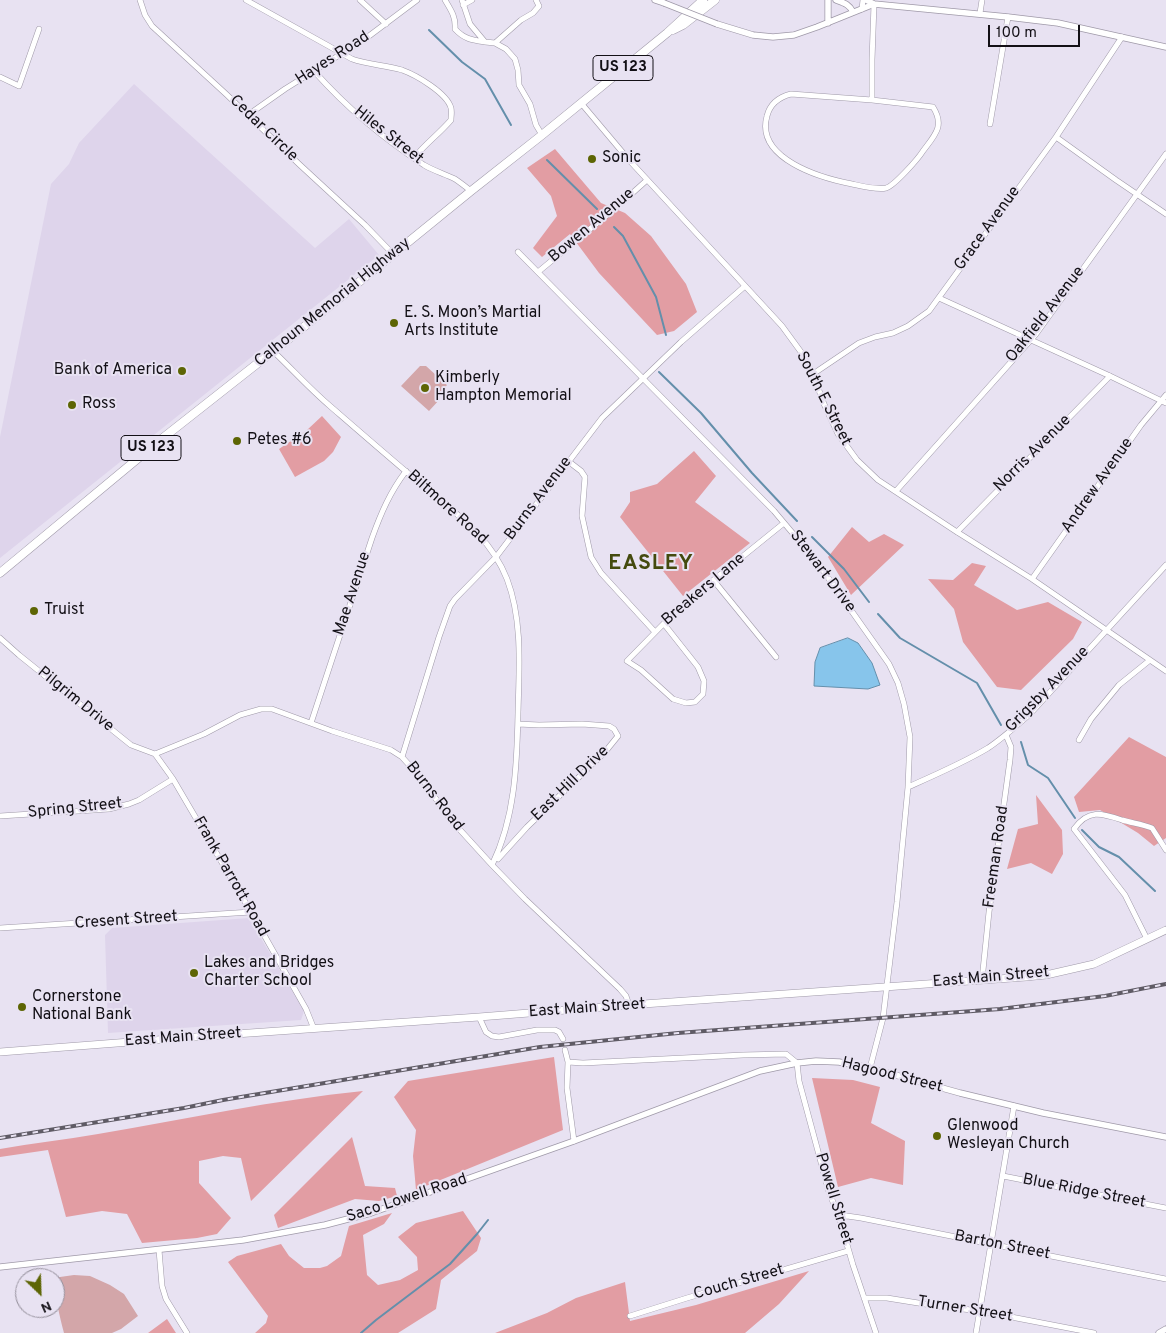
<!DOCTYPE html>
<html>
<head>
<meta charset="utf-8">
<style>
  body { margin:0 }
  #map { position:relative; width:1166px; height:1333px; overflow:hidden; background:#e8e2f2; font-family:Overpass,sans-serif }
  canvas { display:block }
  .north { position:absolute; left:15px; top:1268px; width:50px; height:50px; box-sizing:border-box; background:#e8e2f2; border:1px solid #938e9a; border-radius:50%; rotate:156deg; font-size:14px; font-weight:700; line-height:20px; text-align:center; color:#131016 }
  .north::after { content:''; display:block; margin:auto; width:18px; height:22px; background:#5d6504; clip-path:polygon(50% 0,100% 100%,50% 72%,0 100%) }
  .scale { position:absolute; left:988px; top:25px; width:92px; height:22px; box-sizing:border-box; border:2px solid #131016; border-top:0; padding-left:6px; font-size:15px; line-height:18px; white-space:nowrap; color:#131016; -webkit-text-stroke:4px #e8e2f2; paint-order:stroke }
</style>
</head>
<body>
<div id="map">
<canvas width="1166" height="1333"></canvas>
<div class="north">N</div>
<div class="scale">100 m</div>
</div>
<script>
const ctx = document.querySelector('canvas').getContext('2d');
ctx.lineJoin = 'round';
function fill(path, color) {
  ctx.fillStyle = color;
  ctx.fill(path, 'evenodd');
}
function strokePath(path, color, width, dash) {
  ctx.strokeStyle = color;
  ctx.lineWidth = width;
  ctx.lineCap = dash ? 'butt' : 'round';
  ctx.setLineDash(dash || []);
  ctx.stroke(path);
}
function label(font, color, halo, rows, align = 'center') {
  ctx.font = font + ' Overpass,sans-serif';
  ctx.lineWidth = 4;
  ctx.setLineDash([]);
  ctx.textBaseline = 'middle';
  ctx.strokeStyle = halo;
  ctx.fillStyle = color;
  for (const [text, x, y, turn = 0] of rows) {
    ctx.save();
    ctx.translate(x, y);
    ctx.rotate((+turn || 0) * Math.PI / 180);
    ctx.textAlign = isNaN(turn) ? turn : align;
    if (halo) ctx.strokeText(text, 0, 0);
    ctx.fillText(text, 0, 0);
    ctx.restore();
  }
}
fill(new Path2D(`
  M134 84 315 248 349 219 379 255 0 558V437L51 184 69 164 79 143Z
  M249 918 304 1011 301 1020 108 1033 105 935 112 928Z`), '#ded4eb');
fill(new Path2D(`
  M420 366H426L447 385 438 396 440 399 429 411 401 386Z
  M74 1275 90 1276 110 1285 124 1294 138 1316 121 1329 112 1333H64C59 1314 55 1297 55 1278H53Z`), '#d3a6a9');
fill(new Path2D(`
  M555 149 601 203 625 213 651 236 686 284 697 312 674 331 657 335 599 273 570 234 542 257 533 248 557 216 551 196 527 168Z
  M322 416 341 437 333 452 324 461 295 477 279 449 307 430Z
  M694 451 716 476 695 502 750 543 683 596 620 517 630 502V492L657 484Z
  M852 527 869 542 884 534 904 545 851 595 828 557Z
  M972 563 986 566 974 585 1017 610 1048 602 1082 622 1073 639 1021 690 997 687 963 642 954 609 928 579 953 580Z
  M1129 737 1166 757V838L1154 846 1138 833 1100 810 1079 812 1074 797Z
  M1036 795 1062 830 1063 854 1052 874 1031 863 1007 869 1018 829 1038 824Z
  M554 1057 563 1130 416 1190 413 1156 416 1130 394 1097 408 1081Z
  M812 1078 853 1080 880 1087 871 1123 905 1141 903 1185 871 1178 838 1187Z
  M363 1091 251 1201 241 1158 223 1156 199 1161V1183L231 1218 217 1234 197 1238 142 1243 127 1214 102 1211 66 1217 48 1150 0 1157V1149C32 1143 65 1140 98 1134 186 1119 274 1100 363 1091Z
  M352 1137 365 1186 395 1188 397 1196 379 1201 355 1199 278 1228 274 1215Z
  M463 1211 481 1238 477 1251 441 1280 436 1309 398 1333H255L266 1323 268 1316 228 1262 237 1256 281 1244 289 1256 304 1268H320L327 1266 341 1256 349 1226 392 1213 384 1224 363 1235 367 1275 378 1285 400 1280 418 1270 417 1257 398 1237 416 1223Z
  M809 1271 779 1304 745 1333H495L547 1313 576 1298 625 1282 630 1321 696 1305Z
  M167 1319 176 1333H148Z`), '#e29da3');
const water = new Path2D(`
  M848 638 858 643 872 663 880 685 868 689 814 686 815 662 820 648Z`);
fill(water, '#87c5eb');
strokePath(water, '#648fab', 1);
strokePath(new Path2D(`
  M429 30 462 62 485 79 511 125
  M547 160 597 209
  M614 227 623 236 656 297 666 335
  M659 372 701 413 752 473 797 521
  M812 537 844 569 869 602
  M878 614 900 638 977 683 1001 725
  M1021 742 1028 765 1048 778 1075 818
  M1082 830 1099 847 1119 857 1155 891
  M361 1333 376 1320 450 1264 477 1234 488 1220`), '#648fab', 2);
const minor = new Path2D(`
  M140 0 145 15 152 26 226 94 300 165 365 225 393 254
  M246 0 352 59C369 65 386 65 402 70 416 75 447 93 451 108 452 112 451 116 451 120 439 134 425 144 414 158
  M360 0 386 24
  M445 0C451 10 456 17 455 29 464 39 472 40 485 42
  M462 0 470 24 485 42 495 43 506 49 515 59 518 70 519 85 530 104 536 125 542 135
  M463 5 472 0
  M862 9 863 0
  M980 13 982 0
  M495 43 521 20 533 13 539 6 536 0
  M314 71C346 107 384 139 424 165 434 171 445 174 455 179 461 183 466 187 471 191
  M0 77 19 86 39 29
  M791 94 872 100 933 107C945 126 935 135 923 151 918 159 894 186 886 188 877 190 861 186 852 184 821 178 755 159 767 116 770 104 779 97 791 94Z
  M872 100V60L874 4
  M581 103 629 160 782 326 801 352 813 374 824 404 838 434 857 460 878 480 957 532 1032 579 1166 671
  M248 115 285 89 365 39 417 0
  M990 124 1008 17
  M1056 137 1116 180 1166 214
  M518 252 774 511 817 562 889 664 898 683 904 704 910 737 908 787 897 902 883 1018 870 1068
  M538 272 619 205 647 180
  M939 298 1110 376 1166 403
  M273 351C292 369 310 389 330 406 360 432 391 459 422 485 455 513 490 536 507 579 523 621 519 669 518 713 517 765 515 818 492 865
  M813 374 859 343 875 337 893 333 908 326 929 311 1056 137 1122 37
  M568 461 581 471 585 477 582 516 591 557 601 573 655 632
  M896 491 1036 334 1166 154
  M957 532 1110 376
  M1032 579 1141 425 1166 395
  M714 581 776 657
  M664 624 698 667 704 681 703 694 695 702 686 703 673 699 641 670 627 661 680 607 784 523
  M0 638 19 655 131 745 155 754
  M311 723 372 538C381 513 390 492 406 471
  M1079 740 1091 719 1119 685 1150 660
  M155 754 204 734 240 715 261 709H272L332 731 391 750 402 757 421 778 451 820 492 865 525 899 620 989 626 996 629 1005
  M155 754 173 779 251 912 306 1009 314 1029
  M402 757 439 637 450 606 455 599 496 557 602 418 681 342 745 286
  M908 787C935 775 963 763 988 748 1003 738 1016 726 1030 714L1166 565
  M0 816 109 809 129 804 139 800 173 779
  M498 859 527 827 605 752 618 736 614 729 609 726 582 724 539 725 518 724
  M0 928 251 912
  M1147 939 1125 895 1074 829C1088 809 1101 813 1122 820 1132 823 1142 824 1152 828L1166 850
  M982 980 989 912 1010 760 1011 747 1006 735
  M479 1017 486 1032 492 1036 499 1037 537 1030H555L559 1032 563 1039
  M565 1050 568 1062 583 1063 743 1055 786 1054 797 1063 799 1081 829 1192 839 1217 853 1265 876 1333
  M568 1062 567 1088 574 1141
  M1003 1176 1166 1208
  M839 1217 847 1216 861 1218 1166 1279
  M159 1250 162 1286 166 1299 187 1333
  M864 1298H887L937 1306 980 1311 1094 1333
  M630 1316 687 1298 848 1251
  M976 1333 1014 1106`);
const tertiary = new Path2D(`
  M655 0 664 3
  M836 0C844 3 849 4 853 12
  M866 0 874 4 1008 17 1058 23 1166 47
  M828 23V0
  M717 24 753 35 773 37 794 35 817 27 874 4
  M0 1267 243 1240 325 1225 371 1213 574 1141 760 1071 797 1063 816 1061 839 1062 870 1068 960 1093 1043 1113 1166 1137
  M1159 1333 1166 1329`);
const secondary = new Path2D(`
  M0 1052 221 1035 479 1017 629 1005 1026 977 1046 975 1094 964 1166 930`);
const trunk = new Path2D(`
  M673 30 683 25 715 0
  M0 573 159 441 305 326 471 191 542 135 667 33 703 0`);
strokePath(minor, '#9f99a8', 6);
strokePath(tertiary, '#9f99a8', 7);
strokePath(secondary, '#9f99a8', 8);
strokePath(trunk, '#9f99a8', 9);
strokePath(minor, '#fff', 5);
strokePath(tertiary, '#fff', 5.5);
strokePath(secondary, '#fff', 7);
strokePath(trunk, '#fff', 8);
const rail = new Path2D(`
  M0 1138 184 1108 223 1100 540 1047 678 1033 1000 1009 1105 996 1166 984`);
strokePath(rail, '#5f5b65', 4);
strokePath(rail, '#e8e2f2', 2, [5.5]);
const tertiaryBridge = new Path2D(`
  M664 3 717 24`);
strokePath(tertiaryBridge, '#9f99a8', 7, []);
strokePath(tertiaryBridge, '#fff', 5.5);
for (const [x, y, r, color] of [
  [592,159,5,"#5d6504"],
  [394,323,5,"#5d6504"],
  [182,371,5,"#5d6504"],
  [425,388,5,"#5d6504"],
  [72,405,5,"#5d6504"],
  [237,441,5,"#5d6504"],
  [34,611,5,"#5d6504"],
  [194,973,5,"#5d6504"],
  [22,1007,5,"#5d6504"],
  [937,1136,5,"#5d6504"]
]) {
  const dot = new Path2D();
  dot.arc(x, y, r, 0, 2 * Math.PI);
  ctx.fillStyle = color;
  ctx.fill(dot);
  strokePath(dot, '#e8e2f2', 2);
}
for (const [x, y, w] of [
  [623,68,60],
  [151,448,60]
]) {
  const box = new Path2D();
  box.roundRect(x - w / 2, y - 12.5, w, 25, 4);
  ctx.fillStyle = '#e8e2f2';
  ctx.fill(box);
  strokePath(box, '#131016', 1);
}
label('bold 15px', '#131016', null, [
  ["US 123",623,68],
  ["US 123",151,448]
]);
label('16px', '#131016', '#e8e2f2', [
  ["Hayes Road",333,59,-33],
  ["Cedar Circle",263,129,44],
  ["Hiles Street",388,136,38],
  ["Bowen Avenue",592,226,-40],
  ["Grace Avenue",988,229,-54],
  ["Calhoun Memorial Highway",333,303,-39],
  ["Oakfield Avenue",1046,315,-52],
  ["South E Street",823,399,63],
  ["Norris Avenue",1033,454,-45],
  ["Andrew Avenue",1098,486,-55],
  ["Burns Avenue",539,499,-53],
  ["Biltmore Road",447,508,42],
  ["Stewart Drive",822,572,53],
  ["Breakers Lane",704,590,-40],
  ["Mae Avenue",353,594,-72],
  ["Grigsby Avenue",1048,690,-46],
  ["Pilgrim Drive",75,700,39],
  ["East Hill Drive",571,784,-44],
  ["Burns Road",434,797,52],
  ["Spring Street",75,809,-6],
  ["Freeman Road",997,857,-82],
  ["Frank Parrott Road",230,877,60],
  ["Cresent Street",126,921,-4],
  ["East Main Street",991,978,-5],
  ["East Main Street",587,1009,-4],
  ["East Main Street",183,1038,-4],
  ["Hagood Street",892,1076,14],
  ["Blue Ridge Street",1084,1192,11],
  ["Saco Lowell Road",407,1199,-18],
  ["Powell Street",833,1199,73],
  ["Barton Street",1002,1246,11],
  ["Couch Street",739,1283,-16],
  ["Turner Street",965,1310,9]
]);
label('16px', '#131016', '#e8e2f2', [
  ["Sonic",602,159],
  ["E. S. Moon’s Martial",404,314],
  ["Arts Institute",404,332],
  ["Bank of America",172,371,"right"],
  ["Kimberly",435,379],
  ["Hampton Memorial",435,397],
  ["Ross",82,405],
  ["Petes #6",247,441],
  ["Truist",44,611],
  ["Lakes and Bridges",204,964],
  ["Charter School",204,982],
  ["Cornerstone",32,998],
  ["National Bank",32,1016],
  ["Glenwood",947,1127],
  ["Wesleyan Church",947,1145]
], 'left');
ctx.letterSpacing = '1px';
label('bold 21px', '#444a0e', '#e8e2f2', [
  ["EASLEY",651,565]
]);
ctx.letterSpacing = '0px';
</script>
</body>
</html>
